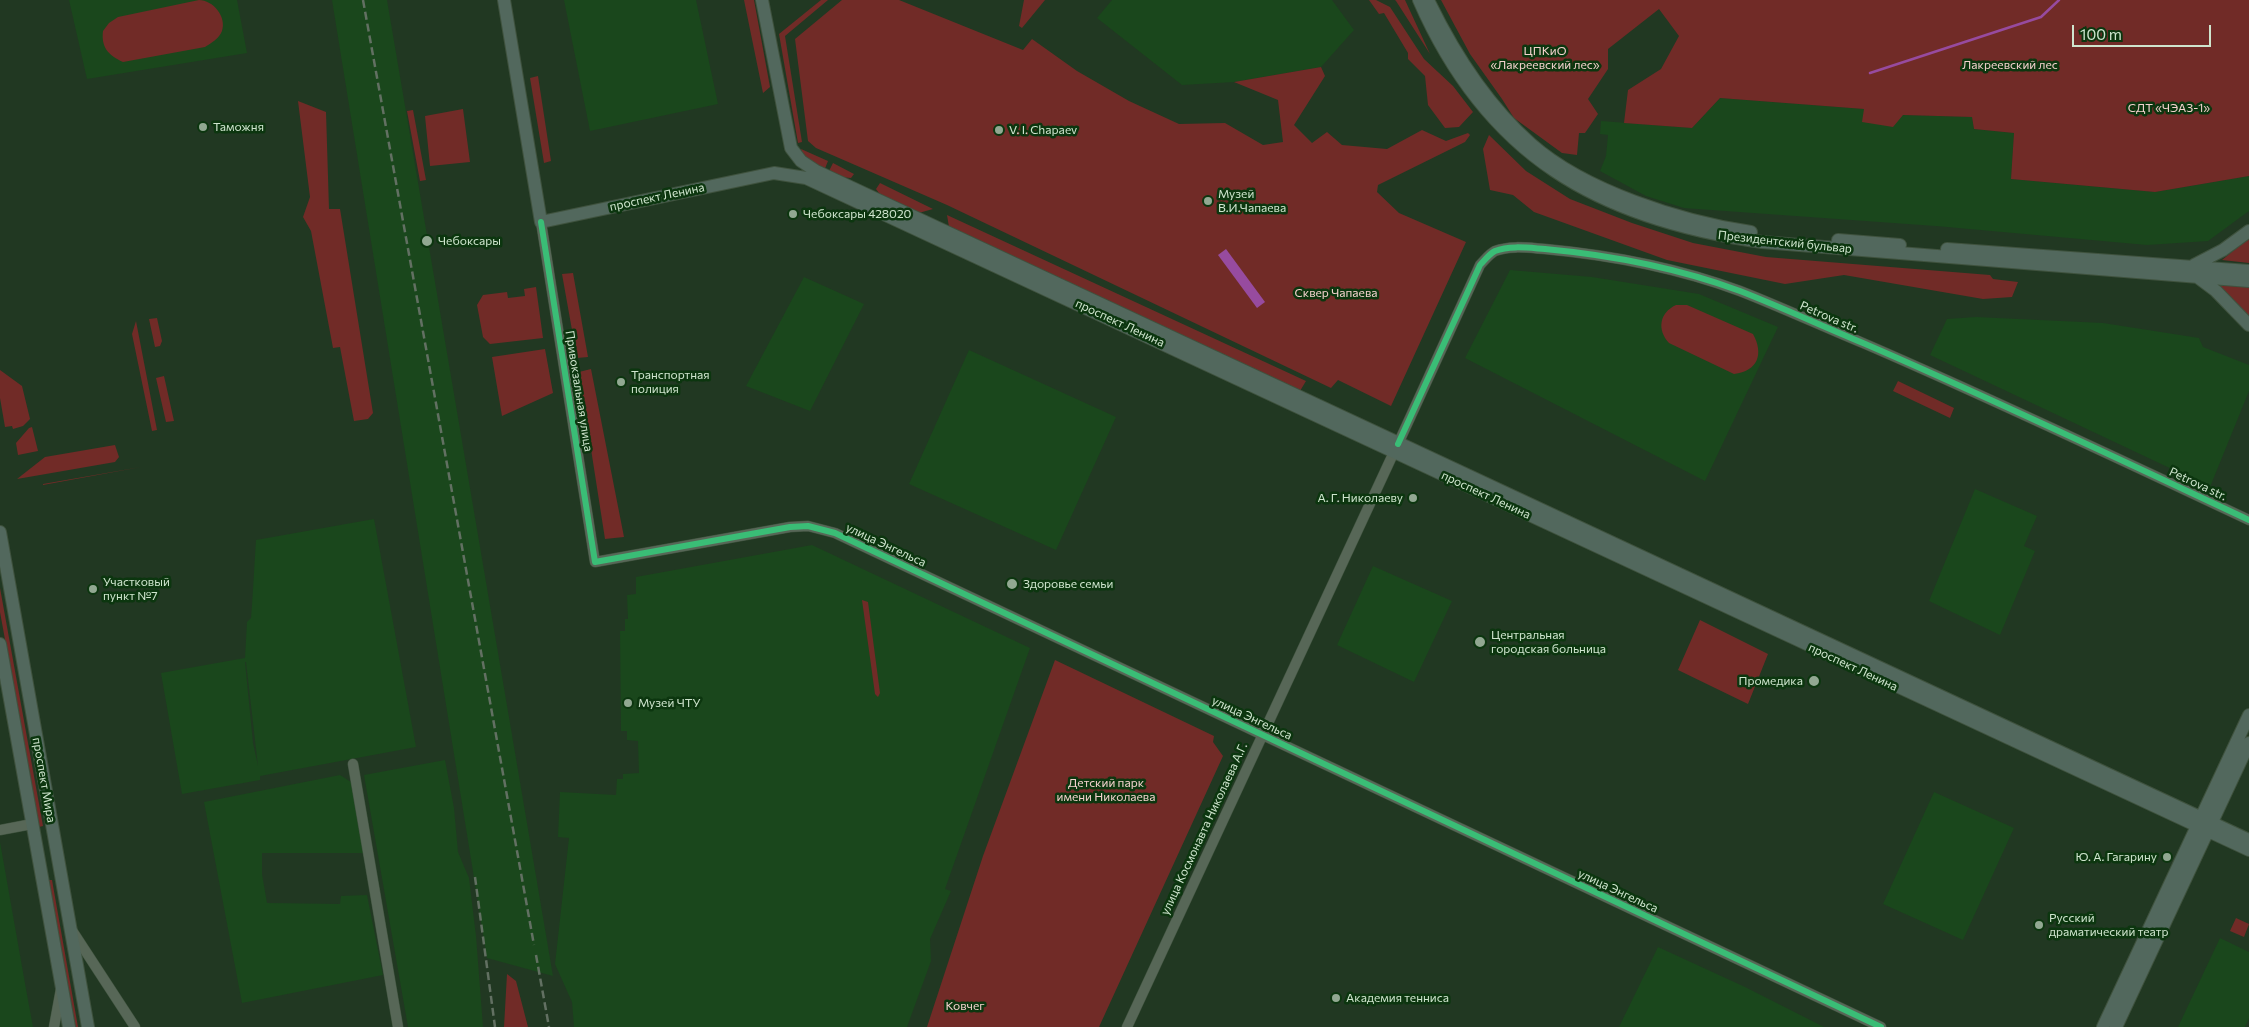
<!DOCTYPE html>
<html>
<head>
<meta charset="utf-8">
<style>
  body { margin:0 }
  #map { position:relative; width:2249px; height:1027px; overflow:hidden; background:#213822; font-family:Commissioner,sans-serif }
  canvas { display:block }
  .scale { position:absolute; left:2072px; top:25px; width:139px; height:22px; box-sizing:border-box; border:2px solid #cfe5ce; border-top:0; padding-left:6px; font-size:15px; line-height:18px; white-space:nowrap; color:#cfe5ce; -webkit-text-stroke:4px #0c360f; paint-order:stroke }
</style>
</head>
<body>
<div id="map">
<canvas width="2249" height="1027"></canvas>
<div class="scale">100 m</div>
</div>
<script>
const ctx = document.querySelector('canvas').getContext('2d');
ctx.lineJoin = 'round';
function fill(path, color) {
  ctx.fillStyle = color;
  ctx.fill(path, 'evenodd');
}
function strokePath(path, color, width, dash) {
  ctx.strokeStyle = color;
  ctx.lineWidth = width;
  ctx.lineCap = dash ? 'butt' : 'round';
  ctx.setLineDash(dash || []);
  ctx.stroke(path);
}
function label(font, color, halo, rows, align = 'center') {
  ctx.font = font + ' Commissioner,sans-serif';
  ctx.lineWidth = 5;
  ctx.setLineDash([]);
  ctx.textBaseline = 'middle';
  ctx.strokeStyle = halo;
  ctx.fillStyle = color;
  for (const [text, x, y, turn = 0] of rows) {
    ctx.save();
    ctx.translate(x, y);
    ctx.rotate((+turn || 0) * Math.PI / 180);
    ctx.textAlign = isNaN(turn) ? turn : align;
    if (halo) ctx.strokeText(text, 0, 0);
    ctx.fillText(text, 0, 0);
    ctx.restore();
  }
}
fill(new Path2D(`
  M69 0H237L247 53 87 79Z
  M332 0H387L553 976 487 958Z
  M564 0H696L718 104 590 131Z
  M1112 0H1332L1354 30 1321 67 1234 82 1182 85 1097 18Z
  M1720 98 1864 109 1903 115 1972 117 1974 129 2014 133 2011 179 2155 192 2249 176V211L2208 241 2147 245 1936 226 1684 208 1646 196 1600 171 1606 156 1608 135 1600 134 1601 121 1692 128Z
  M1510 270 1592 277 1699 294 1778 327 1705 481 1465 358Z
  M804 277 864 304 810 411 746 386Z
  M1976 317 2103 323 2199 338 2203 347 2249 365V391L2210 487 1930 355 1947 319Z
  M969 350 1116 417 1056 550 909 484Z
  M1975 489 2037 516 2024 546 2035 551 2000 635 1929 601Z
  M374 519 416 747 260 776V780L182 794 161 673 245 658 247 622 251 618 252 605 256 540ZM245 662H246L258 766 253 743Z
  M812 545 1030 648 945 889 951 891 930 939 931 961 907 1027H574L572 1002 555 964 569 838 558 837 560 792 616 795 617 779H623V774L639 773 638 741 627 740V731H621L620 631H625V619H628L627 595 636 594V577Z
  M1373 566 1452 601 1414 682 1337 645Z
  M445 760 454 808 458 852 469 878 476 936 483 1027H408L364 775Z
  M340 775 351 782 364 853H262V874L267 903 340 904 341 896 367 895 383 975 242 1003 204 802Z
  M1934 792 2014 828 1963 940 1883 904Z
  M0 842 26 989 33 1027H0Z
  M2220 938 2249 952V1018L2245 1027H2178Z
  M1658 947 1745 987 1824 1027H1619Z`), '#1a471c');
fill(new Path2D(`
  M199 0C213 0 227 17 222 31 219 39 211 43 205 47L123 62C108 55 101 47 103 31L109 23 118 17Z
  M744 0H754L770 87 763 93Z
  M821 0H828L785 36 802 142 798 143 779 34Z
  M842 0H899L1023 50 1032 39 1077 71 1129 101 1179 124 1225 123 1263 145 1283 142 1278 100 1234 82 1321 67 1325 76 1294 125 1312 143 1327 132 1342 145 1387 149 1422 130 1446 141 1468 133 1470 135 1465 142 1378 185 1377 192 1399 213 1466 242 1391 406 1338 380 1331 388 947 205 816 148 808 141 795 39Z
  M1024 0H1045L1022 28 1019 26Z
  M1369 0H1376L1390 7 1424 59 1453 86 1473 112 1459 127 1445 128 1428 105 1425 76 1408 59V53L1384 13 1379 14Z
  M1395 0H1405L1430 54 1396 1Z
  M1441 0H2249V176L2155 192 2011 179 2014 133 1974 129 1972 117 1903 115 1893 127 1862 122 1864 109 1720 98 1692 128 1624 123 1628 90 1661 69 1679 36 1659 9 1608 49V69L1588 99 1598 114 1585 133H1579L1577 155 1562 153 1514 118 1502 99 1470 54Z
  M538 76 551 161 544 163 530 78Z
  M298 101 326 112 329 209H340L373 413 368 419 354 421 340 347 333 348 311 231 303 217 310 197Z
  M463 109 470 162 430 166 425 116Z
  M413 110 426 180 420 181 407 111Z
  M1489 135 1526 171 1570 199 1632 223 1693 243 1766 257 1990 275 1993 279 2018 282 2012 297 1983 299 1844 275 1785 284 1667 260 1534 212 1513 195 1490 190 1483 149Z
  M801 149 828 161 824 171 803 157Z
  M833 163 854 174 851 178 840 177 828 173Z
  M880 183 933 209 915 214 884 200 876 189Z
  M947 215 1306 381 1300 391 949 227Z
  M2249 238V263L2222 260Z
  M573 273 588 357 577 358 562 274Z
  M2217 283 2249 287V318Z
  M536 287 543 338 490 344 483 337 477 305 483 295 507 292 508 298 525 296 524 289Z
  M1676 305H1687L1753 334C1764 354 1758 371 1734 374L1669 343C1657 330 1659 313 1676 305Z
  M157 318 162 341 160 346 155 347 149 319Z
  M136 321 157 430 152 431 132 334Z
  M545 349 553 393 502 416 492 357Z
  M591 369 624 537 605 539 579 372Z
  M0 370 22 386 30 419 23 426 13 429 12 426 5 427 0 398Z
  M164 376 174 421 166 422 156 378Z
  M1898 381 1954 408 1950 418 1893 391Z
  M32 427 38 451 18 455 16 443 29 428Z
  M115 445 119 457 115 462 17 479 45 457Z
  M141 467 43 485V484Z
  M0 588 43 826 39 827 0 612Z
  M862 600 868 602 880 693 878 697 875 694Z
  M1700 620 1768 654 1748 704 1678 670Z
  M1055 660 1214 736 1213 742 1223 756 1099 1027H927L983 856Z
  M48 880H52L78 1027H74Z
  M2236 918 2249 924 2244 937 2230 931Z
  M507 974 516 981 528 1027H504Z`), '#712b27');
fill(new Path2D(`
  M1226 249 1265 302 1257 308 1218 255Z`), '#974b9f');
strokePath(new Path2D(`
  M1870 73 2041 17 2059 0`), '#974b9f', 2.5);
const minor = new Path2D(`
  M541 222 595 562 790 527 808 526 835 533 1881 1027
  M1398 444 1480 265C1485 260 1489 254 1495 251 1510 245 1530 248 1545 249 1610 255 1678 268 1740 291 1781 307 1822 326 1863 343 1993 399 2121 460 2249 520
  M353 764 398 1027
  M0 830 32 824
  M73 932 135 1027
  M54 1027 61 989
  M1127 1027 1394 452`);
const major = new Path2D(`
  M504 0 541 222 774 173 806 178 2249 850
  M762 0 791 148 801 161 816 171 2249 840
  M1419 0C1487 156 1598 219 1762 242L2249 281
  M1428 0C1454 54 1486 104 1531 144 1584 191 1682 222 1751 232
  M1838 240 1900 245
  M1947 249 2249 271
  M2194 265 2223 250 2249 231
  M2196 276 2216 291 2249 325
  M0 532 88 1027
  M0 644 69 1027
  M2103 1027 2249 715
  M2116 1027 2249 743`);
strokePath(minor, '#3f523e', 11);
strokePath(major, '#3f523e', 14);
strokePath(minor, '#576757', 10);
strokePath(major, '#52685d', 12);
strokePath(new Path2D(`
  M363 0 534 945
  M475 877 495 1027
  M536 955 549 1027`), '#627062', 2.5, [8, 4]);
strokePath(new Path2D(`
  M541 222 595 562 790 527 808 526 835 533 1881 1027
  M1398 444 1480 265C1485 260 1489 254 1495 251 1510 245 1530 248 1545 249 1610 255 1678 268 1740 291 1781 307 1822 326 1863 343 1993 399 2121 460 2249 520`), '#3abd76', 6);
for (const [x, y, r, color] of [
  [203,127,5,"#92a892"],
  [999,130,5,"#92a892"],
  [1208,201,5,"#92a892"],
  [793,214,5,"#92a892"],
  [427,241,6,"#92a892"],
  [621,382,5,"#92a892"],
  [1413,498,5,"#92a892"],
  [1012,584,6,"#92a892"],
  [93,589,5,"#92a892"],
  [1480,642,6,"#92a892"],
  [1814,681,6,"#92a892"],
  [628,703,5,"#92a892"],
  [2167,857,5,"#92a892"],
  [2039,925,5,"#92a892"],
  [1336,998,5,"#92a892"]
]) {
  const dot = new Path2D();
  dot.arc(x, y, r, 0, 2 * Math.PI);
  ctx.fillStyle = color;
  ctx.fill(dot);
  strokePath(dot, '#0c360f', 2);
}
label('12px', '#f4d2ce', '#0c360f', [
  ["ЦПКиО",1545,51],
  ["«Лакреевский лес»",1545,65],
  ["Лакреевский лес",2010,65],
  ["СДТ «ЧЭАЗ-1»",2169,108],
  ["Сквер Чапаева",1336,293],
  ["Детский парк",1106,783],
  ["имени Николаева",1106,797],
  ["Ковчег",965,1006]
]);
label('12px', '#cfe5ce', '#0c360f', [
  ["Таможня",213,127],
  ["V. I. Chapaev",1009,130],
  ["Музей",1218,194],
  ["В.И.Чапаева",1218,208],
  ["Чебоксары 428020",803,214],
  ["Чебоксары",438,241],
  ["Транспортная",631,375],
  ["полиция",631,389],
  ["А. Г. Николаеву",1403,498,"right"],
  ["Участковый",103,582],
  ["пункт №7",103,596],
  ["Здоровье семьи",1023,584],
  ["Центральная",1491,635],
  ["городская больница",1491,649],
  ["Промедика",1803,681,"right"],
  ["Музей ЧТУ",638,703],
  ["Ю. А. Гагарину",2157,857,"right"],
  ["Русский",2049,918],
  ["драматический театр",2049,932],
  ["Академия тенниса",1346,998]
], 'left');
label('12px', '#cfe5ce', '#0c360f', [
  ["проспект Ленина",657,197,-12],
  ["Президентский бульвар",1785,242,6],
  ["Petrova str.",1829,317,23],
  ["проспект Ленина",1120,323,25],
  ["Привокзальная улица",579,391,81],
  ["Petrova str.",2198,484,25],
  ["проспект Ленина",1486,495,25],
  ["улица Энгельса",886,545,25],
  ["проспект Ленина",1853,667,25],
  ["улица Энгельса",1252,718,25],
  ["проспект Мира",44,780,80],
  ["улица Космонавта Николаева А.Г.",1204,829,-65],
  ["улица Энгельса",1618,891,25]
]);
</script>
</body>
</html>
